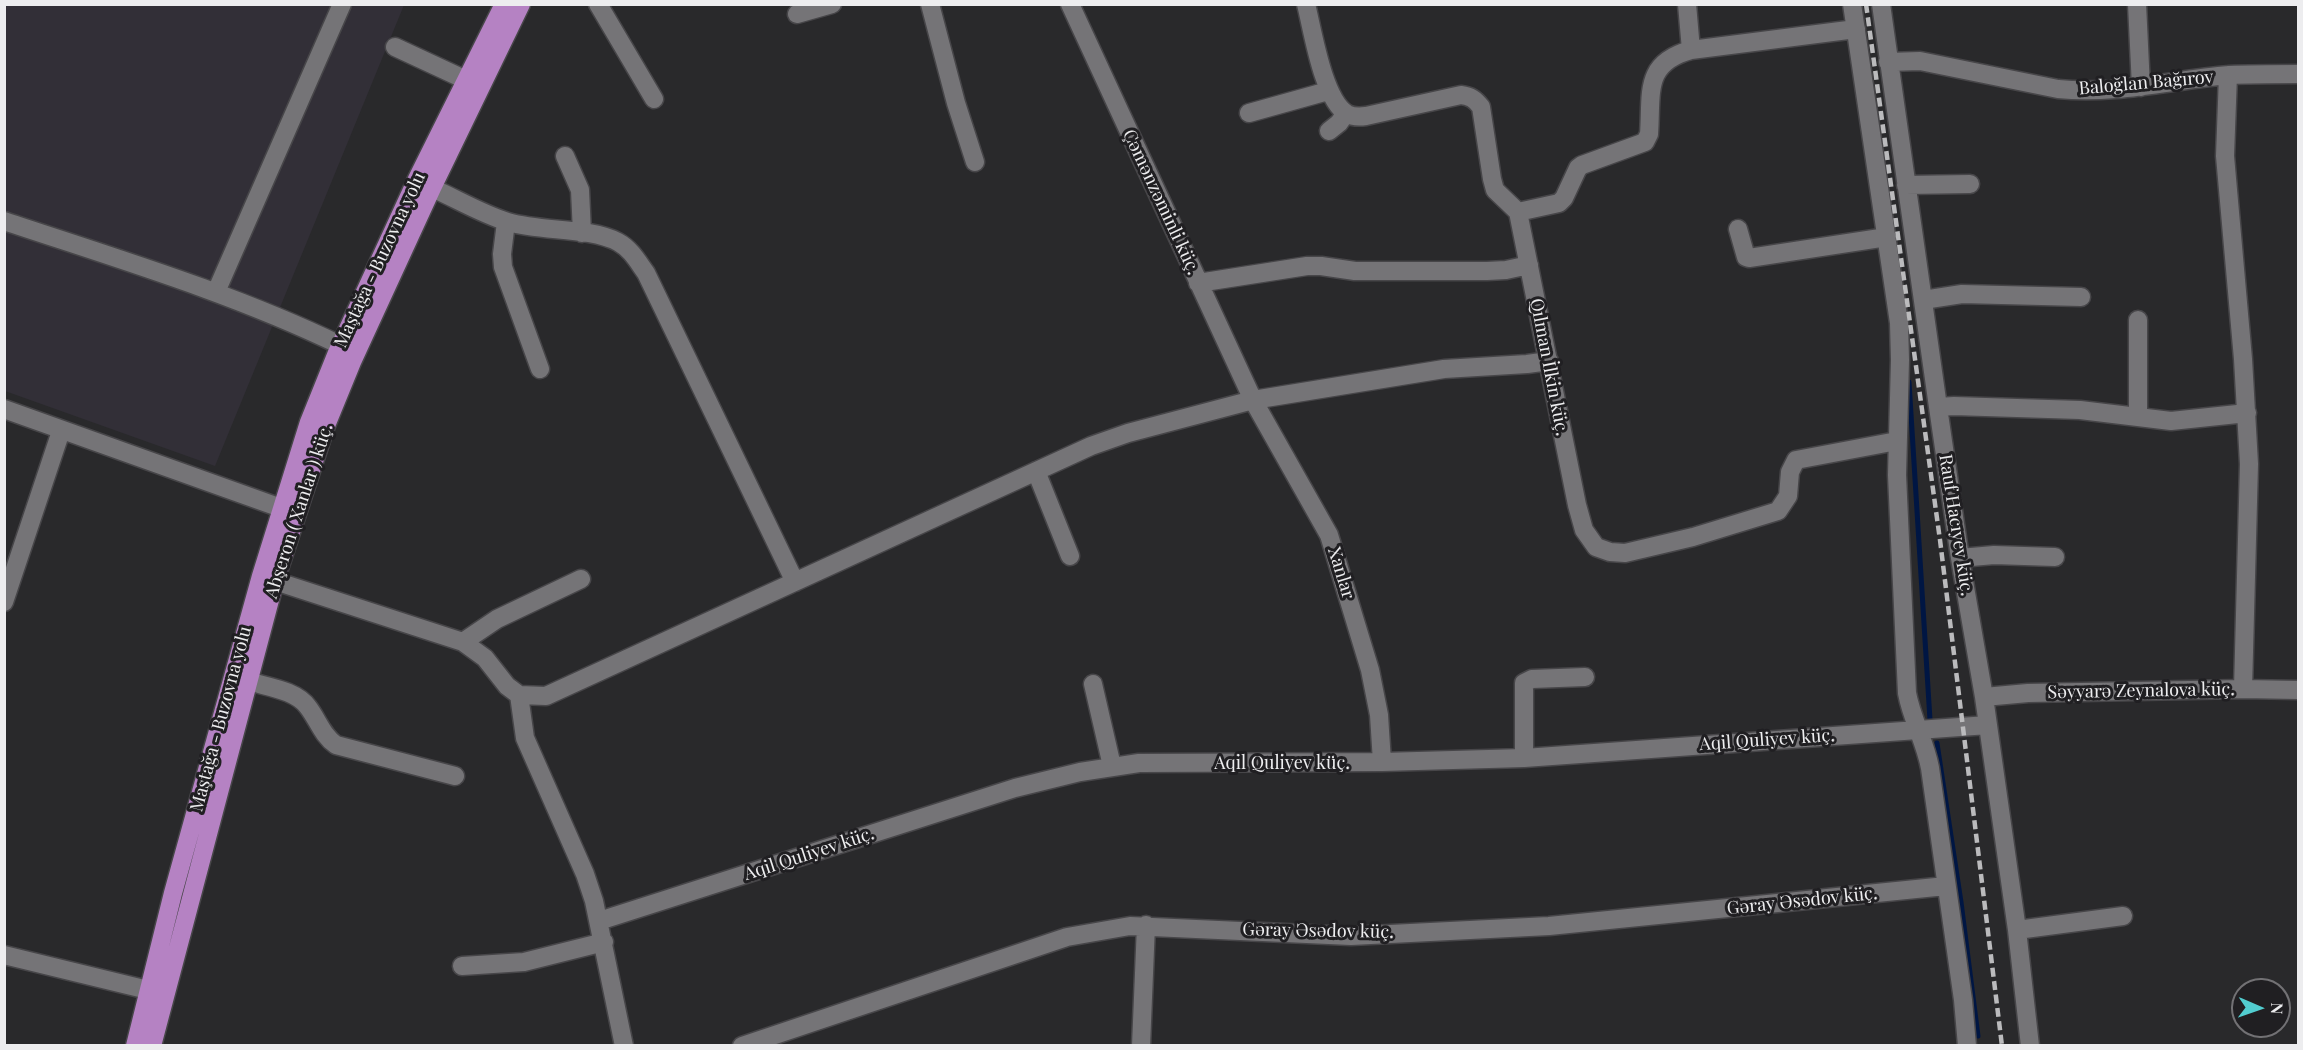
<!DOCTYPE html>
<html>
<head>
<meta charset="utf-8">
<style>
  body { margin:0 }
  #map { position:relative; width:2303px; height:1050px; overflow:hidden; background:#29292b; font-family:"Playfair Display",serif }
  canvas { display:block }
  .frame { position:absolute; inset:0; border:6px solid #ededef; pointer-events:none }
  .north { position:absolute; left:2231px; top:978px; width:60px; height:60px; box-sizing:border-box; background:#201f22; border:2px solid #727174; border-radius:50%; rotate:92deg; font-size:16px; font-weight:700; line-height:24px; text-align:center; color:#ededef }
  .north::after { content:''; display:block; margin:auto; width:21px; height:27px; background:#52cdd0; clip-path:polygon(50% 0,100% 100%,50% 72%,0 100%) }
</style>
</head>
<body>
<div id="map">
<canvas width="2303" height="1050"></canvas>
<div class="frame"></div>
<div class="north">N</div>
</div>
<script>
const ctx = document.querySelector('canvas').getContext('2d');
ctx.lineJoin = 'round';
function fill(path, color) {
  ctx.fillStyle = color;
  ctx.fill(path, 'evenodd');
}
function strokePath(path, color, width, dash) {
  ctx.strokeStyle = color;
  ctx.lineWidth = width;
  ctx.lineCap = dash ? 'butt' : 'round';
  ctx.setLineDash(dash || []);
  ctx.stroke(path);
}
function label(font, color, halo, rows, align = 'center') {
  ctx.font = font + ' "Playfair Display",serif';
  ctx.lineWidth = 6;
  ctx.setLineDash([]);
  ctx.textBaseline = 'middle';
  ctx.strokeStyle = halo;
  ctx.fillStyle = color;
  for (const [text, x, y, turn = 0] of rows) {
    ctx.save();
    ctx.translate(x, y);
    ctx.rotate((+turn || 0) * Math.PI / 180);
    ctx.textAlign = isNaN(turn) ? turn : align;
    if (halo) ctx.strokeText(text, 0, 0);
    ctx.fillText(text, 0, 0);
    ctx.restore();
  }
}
fill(new Path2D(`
  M5 5H404L215 466 5 391Z`), '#322f37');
strokePath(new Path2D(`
  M1909 382 1930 720
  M1937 743 1961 902 1978 1036`), '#001643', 5);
const minor = new Path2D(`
  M598 4 654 99
  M930 4 956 103 975 162
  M1070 4 1253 400 1329 535 1370 670 1379 715 1382 762
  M1306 4C1313 32 1323 99 1347 114 1353 117 1359 117 1366 116L1461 95C1470 96 1475 99 1481 107L1492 179 1495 190 1518 212 1577 505 1584 530 1596 547 1610 552 1625 553 1693 537 1778 511 1788 496 1790 472 1796 460 1897 441
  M1687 4 1691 50
  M1852 4 1899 323 1900 360 1897 475 1907 693C1912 720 1925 741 1930 768L1963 1000 1967 1046
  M1881 4 1938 407 1960 558 1984 697 2017 930 2030 1046
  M2137 4 2141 87
  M797 14 832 4
  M395 47 466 80
  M1888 62 1920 61 2058 89C2116 95 2171 80 2229 75 2252 74 2275 74 2298 74
  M2228 75 2225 156 2243 359 2249 464 2243 689
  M1249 113 1328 91
  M1329 131 1339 123 1346 113
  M565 156 580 190 582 233
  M1906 185 1970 184
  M432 188C457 199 482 214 508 222 542 232 589 227 618 242 631 249 638 262 646 273L795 582
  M1518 212 1559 203 1564 198 1578 168 1582 165 1645 142 1649 134C1652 93 1643 63 1691 50L1856 29
  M4 221C118 259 232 293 340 345
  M506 222 502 254 503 267 540 369
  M1738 229 1746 257 1749 258 1887 237
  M1198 283 1307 266H1321L1355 271H1487L1506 270 1529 265
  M216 292 342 4
  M1923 300 1962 294 2081 297
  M2138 320V417
  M1938 407 1954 406 2080 410 2171 421 2247 413
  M4 409 281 508
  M1036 471 1070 556
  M1960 558 1994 555 2055 557
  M275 581 463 642 485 658 507 686 519 695 546 696 1091 446 1128 433 1253 400 1444 369 1527 364 1549 361
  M4 602 61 431
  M463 642 497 619 581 579
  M248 681C267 687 296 690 308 707 318 720 322 735 336 745L455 776
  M1093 684 1112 766
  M519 695 525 738 585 874 594 901 624 1046
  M1984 697 2028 693 2243 689 2298 690
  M1524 758V683L1532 679 1585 677
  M599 921 1015 788 1080 772 1139 763 1382 762 1524 758 1988 725
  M2017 930 2123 916
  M4 955 148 990
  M462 966 524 962 604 942
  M742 1046 1067 937 1130 926 1351 936 1549 926 1946 886
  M1141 1046 1146 925`);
const major = new Path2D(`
  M135 1046 173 893 261 576 309 422 336 355 417 179 504 4
  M152 1046 275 581 325 428 352 362 432 188 521 4`);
strokePath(minor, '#474649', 21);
strokePath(major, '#474649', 21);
strokePath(minor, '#757477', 18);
strokePath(major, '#b582c3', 18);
strokePath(new Path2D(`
  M1866 4 1940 540 2002 1046`), '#bbbbbd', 4.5, [9, 4.5]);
label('18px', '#ededef', '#201f22', [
  ["Baloğlan Bağırov",2146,83,-5],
  ["Çəmənzəminli küç.",1161,202,65],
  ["Maştağa - Buzovna yolu",380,260,-65],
  ["Qılman İlkin küç.",1549,367,79],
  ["Abşeron ( Xanlar ) küç.",299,511,-72],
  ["Rauf Hacıyev küç.",1956,525,81],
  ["Xanlar",1341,573,73],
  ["Səyyarə Zeynalova küç.",2141,691,-1],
  ["Maştağa - Buzovna yolu",221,719,-75],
  ["Aqil Quliyev küç.",1767,740,-4],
  ["Aqil Quliyev küç.",1282,763],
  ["Aqil Quliyev küç.",809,854,-18],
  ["Gəray Əsədov küç.",1802,901,-6],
  ["Gəray Əsədov küç.",1318,931,1]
]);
</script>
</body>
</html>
